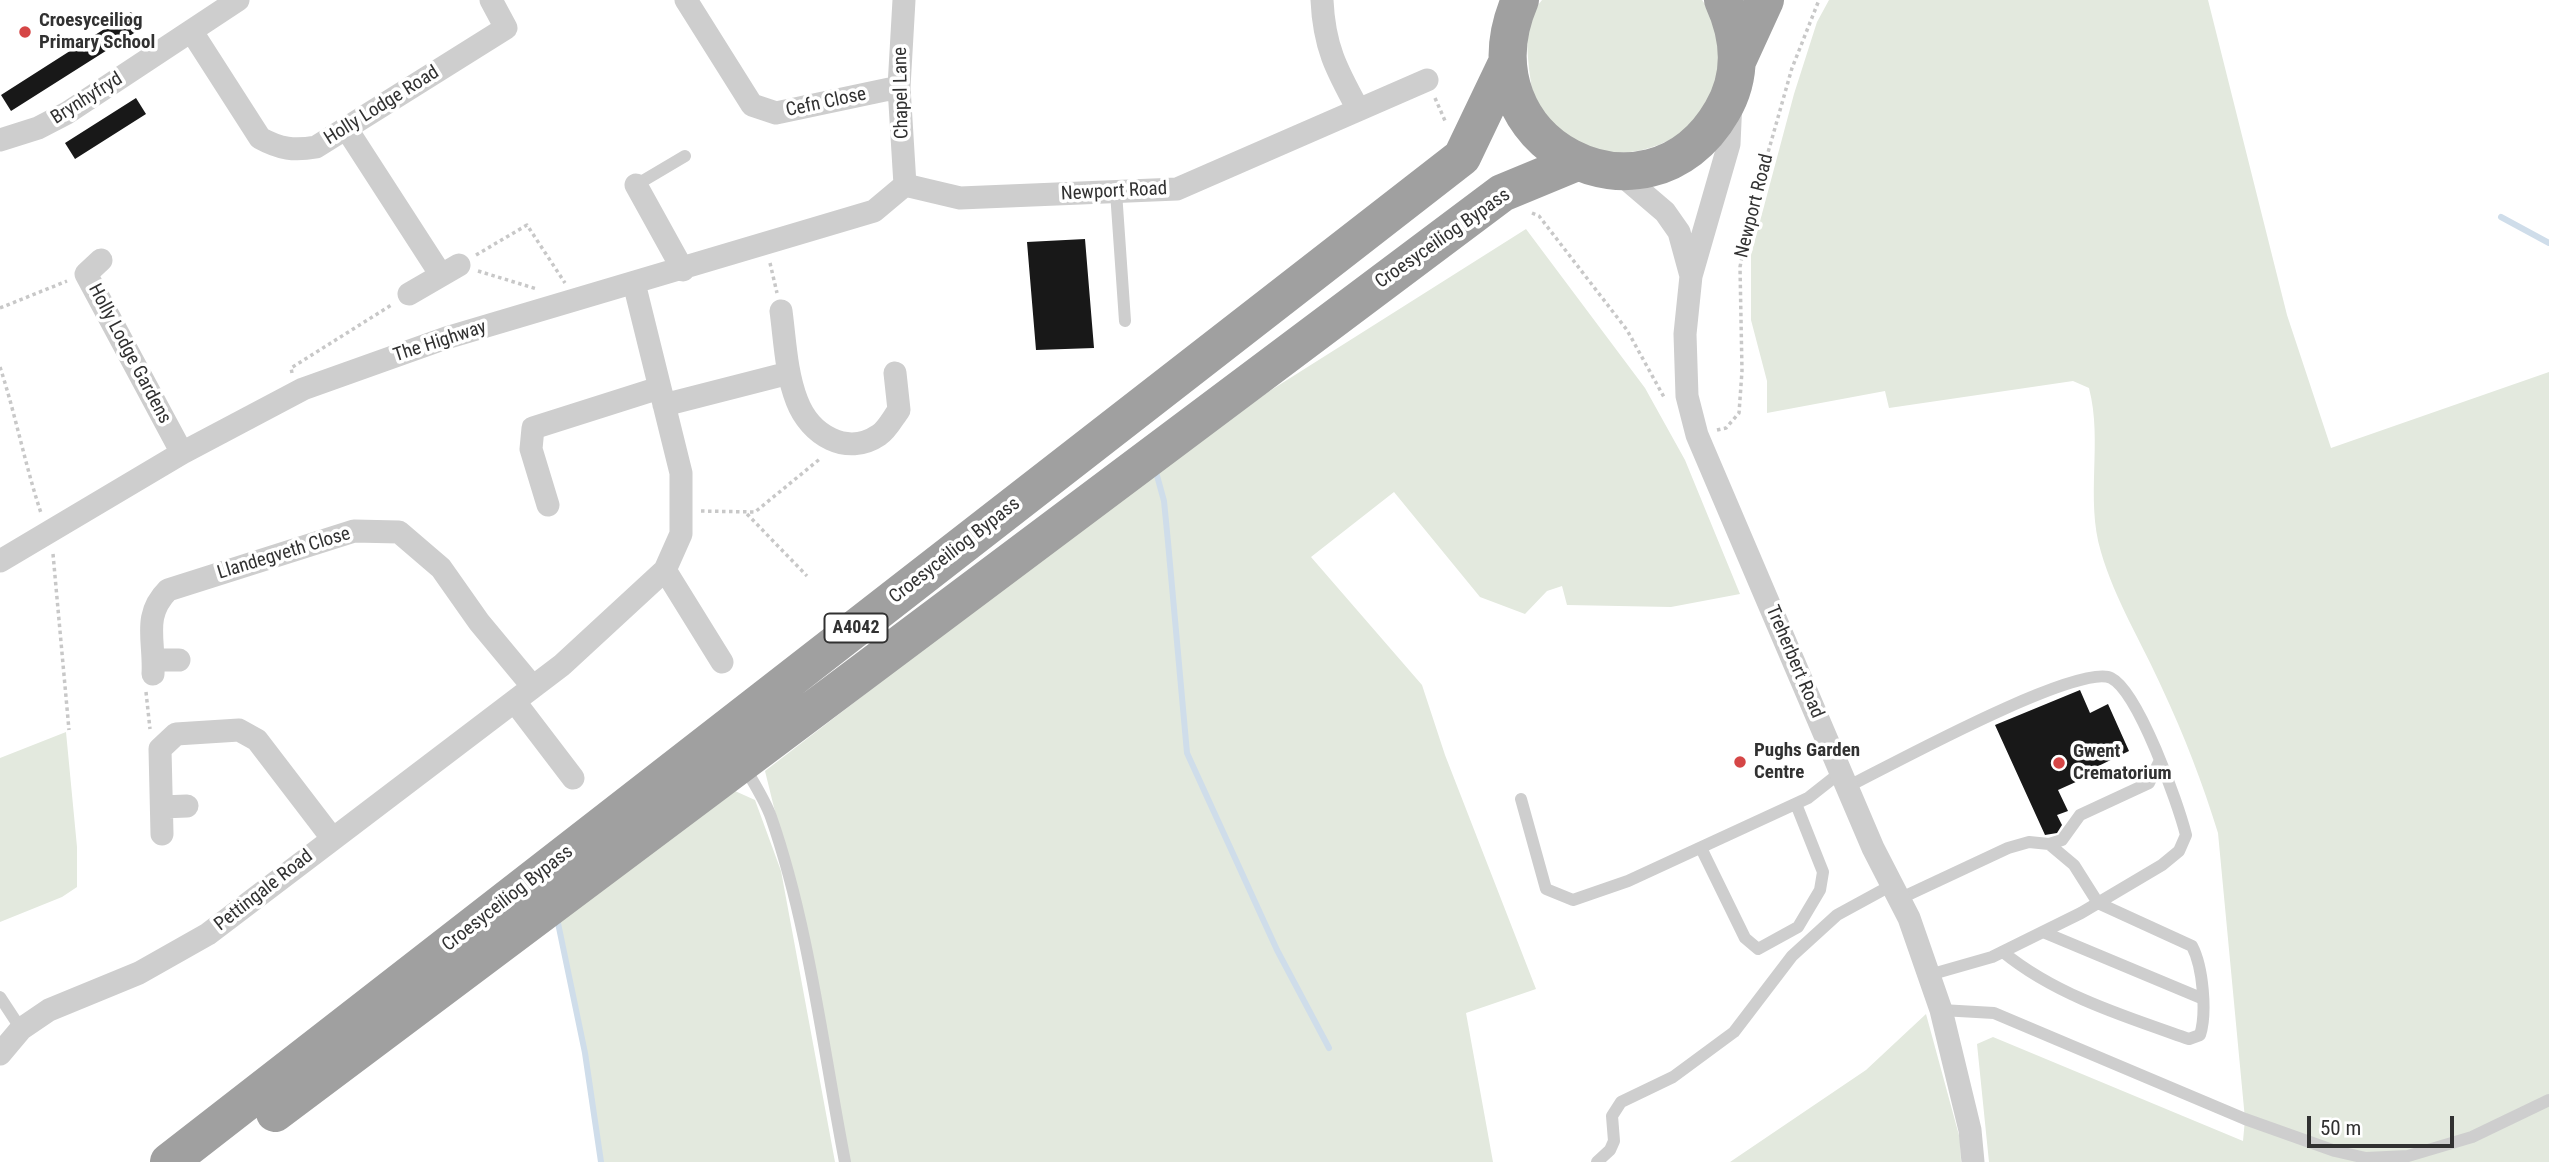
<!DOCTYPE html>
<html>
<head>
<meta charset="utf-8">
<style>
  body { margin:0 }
  #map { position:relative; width:2549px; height:1162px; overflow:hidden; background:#fff; font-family:"Roboto Condensed",sans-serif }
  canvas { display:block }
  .scale { position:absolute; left:2307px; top:1116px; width:147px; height:32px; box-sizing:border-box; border:4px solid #313131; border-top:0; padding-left:9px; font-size:21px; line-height:24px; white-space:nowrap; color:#313131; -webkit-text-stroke:5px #fff; paint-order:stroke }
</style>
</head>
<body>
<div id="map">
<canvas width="2549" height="1162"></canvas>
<div class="scale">50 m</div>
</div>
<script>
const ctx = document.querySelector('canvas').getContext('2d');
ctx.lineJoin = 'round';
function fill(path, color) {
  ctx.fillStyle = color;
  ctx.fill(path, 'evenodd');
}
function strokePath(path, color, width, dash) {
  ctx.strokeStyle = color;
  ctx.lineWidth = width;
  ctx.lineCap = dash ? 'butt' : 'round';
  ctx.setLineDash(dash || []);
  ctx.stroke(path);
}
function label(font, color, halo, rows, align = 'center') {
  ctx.font = font + ' "Roboto Condensed",sans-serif';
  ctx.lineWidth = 7;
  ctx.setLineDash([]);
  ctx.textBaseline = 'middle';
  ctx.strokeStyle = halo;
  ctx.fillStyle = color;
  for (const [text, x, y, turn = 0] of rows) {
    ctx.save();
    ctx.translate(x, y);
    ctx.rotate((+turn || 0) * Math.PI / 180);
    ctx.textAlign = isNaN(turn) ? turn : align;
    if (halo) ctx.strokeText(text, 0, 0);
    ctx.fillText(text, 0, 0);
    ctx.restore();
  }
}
fill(new Path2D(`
  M1542 0H1702C1714 15 1719 36 1719 55 1720 173 1541 189 1530 76 1527 49 1523 23 1542 0Z
  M1829 0H2208L2287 315 2331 448 2549 372V1162H1989L1977 1044 1993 1037 2243 1141 2245 1119 2218 833C2203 784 2184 735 2162 688 2142 643 2115 600 2101 552 2085 498 2103 442 2089 388L2073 381 1889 408 1885 391 1767 413V381L1751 320V255L1794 94 1817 22Z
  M1526 229 1645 388 1685 460 1740 594 1671 607 1567 605 1562 586 1547 591 1525 614 1480 597 1394 492 1311 557 1422 685 1445 755 1536 989 1466 1013 1493 1162H850L820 994 765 771 1037 562 1268 392Z
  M66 732 77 847V887L62 897 0 922V758Z
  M735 791 755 800 781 871 835 1162H601L585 1053 558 923Z
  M1926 1014 1960 1139 1961 1162H1730L1866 1070Z`), '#e3e9de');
strokePath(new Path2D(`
  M2501 217 2549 243
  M1156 472 1164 501 1168 542 1187 753 1277 950 1329 1048
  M558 923 585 1053 601 1162`), '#cfddea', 6);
fill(new Path2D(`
  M131 12 142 28 11 111 1 95Z
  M136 98 146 114 75 159 65 143Z
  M1085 239 1094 348 1036 350 1027 242Z
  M2080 690 2090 713 2108 704 2129 751 2076 777 2078 781 2058 790 2068 811 2057 815 2062 825 2057 833 2045 835 1995 725Z`), '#181818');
strokePath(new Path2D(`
  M1435 98 1446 123
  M1532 213 1539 216 1627 330 1665 399
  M476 255 527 225 565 283
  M770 263 777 293
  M478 271 537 289
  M0 308 67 281
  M0 367C16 416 25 465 41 513
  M292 373 291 368 393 304
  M1717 430 1726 428 1739 413 1742 371 1740 267 1750 216 1792 68 1819 0
  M701 511 755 512 821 458
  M747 514 807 576
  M53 554 69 730
  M146 692 150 729`), '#c8c8c8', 3.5, [3.5, 3.5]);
strokePath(new Path2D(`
  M636 185 685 156
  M1116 192 1125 321
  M744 766C753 782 765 800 771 817 809 926 823 1049 845 1162
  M1847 787C1887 767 2079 662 2111 678 2138 691 2178 803 2186 835L2179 851 2162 865 2081 913 1992 957 1929 975
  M1521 799 1546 889 1573 900 1628 881 1808 798 1841 772
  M1701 848 1745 938 1758 949 1798 927 1820 890 1823 872 1796 804
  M1899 899 2008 848 2029 842 2049 844 2062 840 2080 815 2149 783 2160 760
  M2043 932 2201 998
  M2003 952C2055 995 2126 1017 2189 1039L2200 1035C2207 1013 2203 967 2192 946L2098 903 2074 865 2049 844
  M0 997 21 1029
  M1941 1010 1994 1013 2245 1119 2335 1151 2366 1158 2408 1156 2472 1137 2549 1100
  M1597 1162 1610 1150 1614 1141 1612 1116 1621 1102 1673 1077 1734 1032 1792 956 1837 915 1892 885`), '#cecece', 12);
strokePath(new Path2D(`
  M686 0 752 105 776 113 899 87
  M904 0 899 87 905 185
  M1322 0C1324 46 1336 69 1358 109
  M192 32 260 138C280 149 294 151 316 147L506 28 491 0
  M1731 100 1729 144 1691 276 1685 334 1687 396 1697 435 1873 848 1909 918 1941 1010 1970 1130 1973 1162
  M346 128 441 275
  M0 140 38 128 67 113 238 0
  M1617 171 1665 212 1679 232 1691 276
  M636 185 683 270
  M905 185 960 198 1177 189 1427 80
  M101 260 86 274 182 453
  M409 294 459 265
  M781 311C785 341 786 373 797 401 810 435 847 457 879 435 887 430 893 418 899 410L895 373
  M664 405 789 373
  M548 505 531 449 533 428 659 388
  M0 561 182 453 303 389 446 338 874 211 905 185
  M665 570 722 662
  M154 660H179
  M153 674C155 640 142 616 168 590L354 531 399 532 441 568 479 622 533 687
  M515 702 573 778
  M162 807 187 806
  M162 834 160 749 176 734 239 730 257 740 332 838
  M0 1054 21 1029 49 1010 139 973 208 934 562 665 665 570 681 534V473L634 283`), '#cecece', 23);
strokePath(new Path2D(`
  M1520 0C1458 144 1648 239 1722 111 1743 76 1740 37 1723 0
  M1738 59 1765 0
  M275 1113 1502 193 1577 162
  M169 1162 1462 157 1506 65`), '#a0a0a0', 38);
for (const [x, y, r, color] of [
  [25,32,7,"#d54646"],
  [1740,762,7,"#d54646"],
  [2059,763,7,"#d54646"]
]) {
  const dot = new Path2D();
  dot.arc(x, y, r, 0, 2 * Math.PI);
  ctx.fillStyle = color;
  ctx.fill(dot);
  strokePath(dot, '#fff', 2.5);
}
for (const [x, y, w] of [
  [856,628,63]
]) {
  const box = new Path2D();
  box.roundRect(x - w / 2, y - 14.5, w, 29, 5);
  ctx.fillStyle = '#fff';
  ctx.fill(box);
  strokePath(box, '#313131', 2);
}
label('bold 18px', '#313131', null, [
  ["A4042",856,628]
]);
label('bold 19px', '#313131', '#fff', [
  ["Croesyceiliog",39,21],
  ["Primary School",39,43],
  ["Pughs Garden",1754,751],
  ["Centre",1754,773],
  ["Gwent",2073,752],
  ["Crematorium",2073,774]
], 'left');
label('19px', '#313131', '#fff', [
  ["Chapel Lane",902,93,-91],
  ["Brynhyfryd",87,99,-32],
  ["Cefn Close",826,103,-12],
  ["Holly Lodge Road",382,106,-32],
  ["Newport Road",1114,192,-3],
  ["Newport Road",1755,206,-76],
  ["Croesyceiliog Bypass",1443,239,-35],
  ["The Highway",440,342,-18],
  ["Holly Lodge Gardens",129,354,62],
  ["Croesyceiliog Bypass",955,551,-38],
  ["Llandegveth Close",284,554,-17],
  ["Treherbert Road",1794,662,67],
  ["Pettingale Road",264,891,-38],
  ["Croesyceiliog Bypass",508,899,-38]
]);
</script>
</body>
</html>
